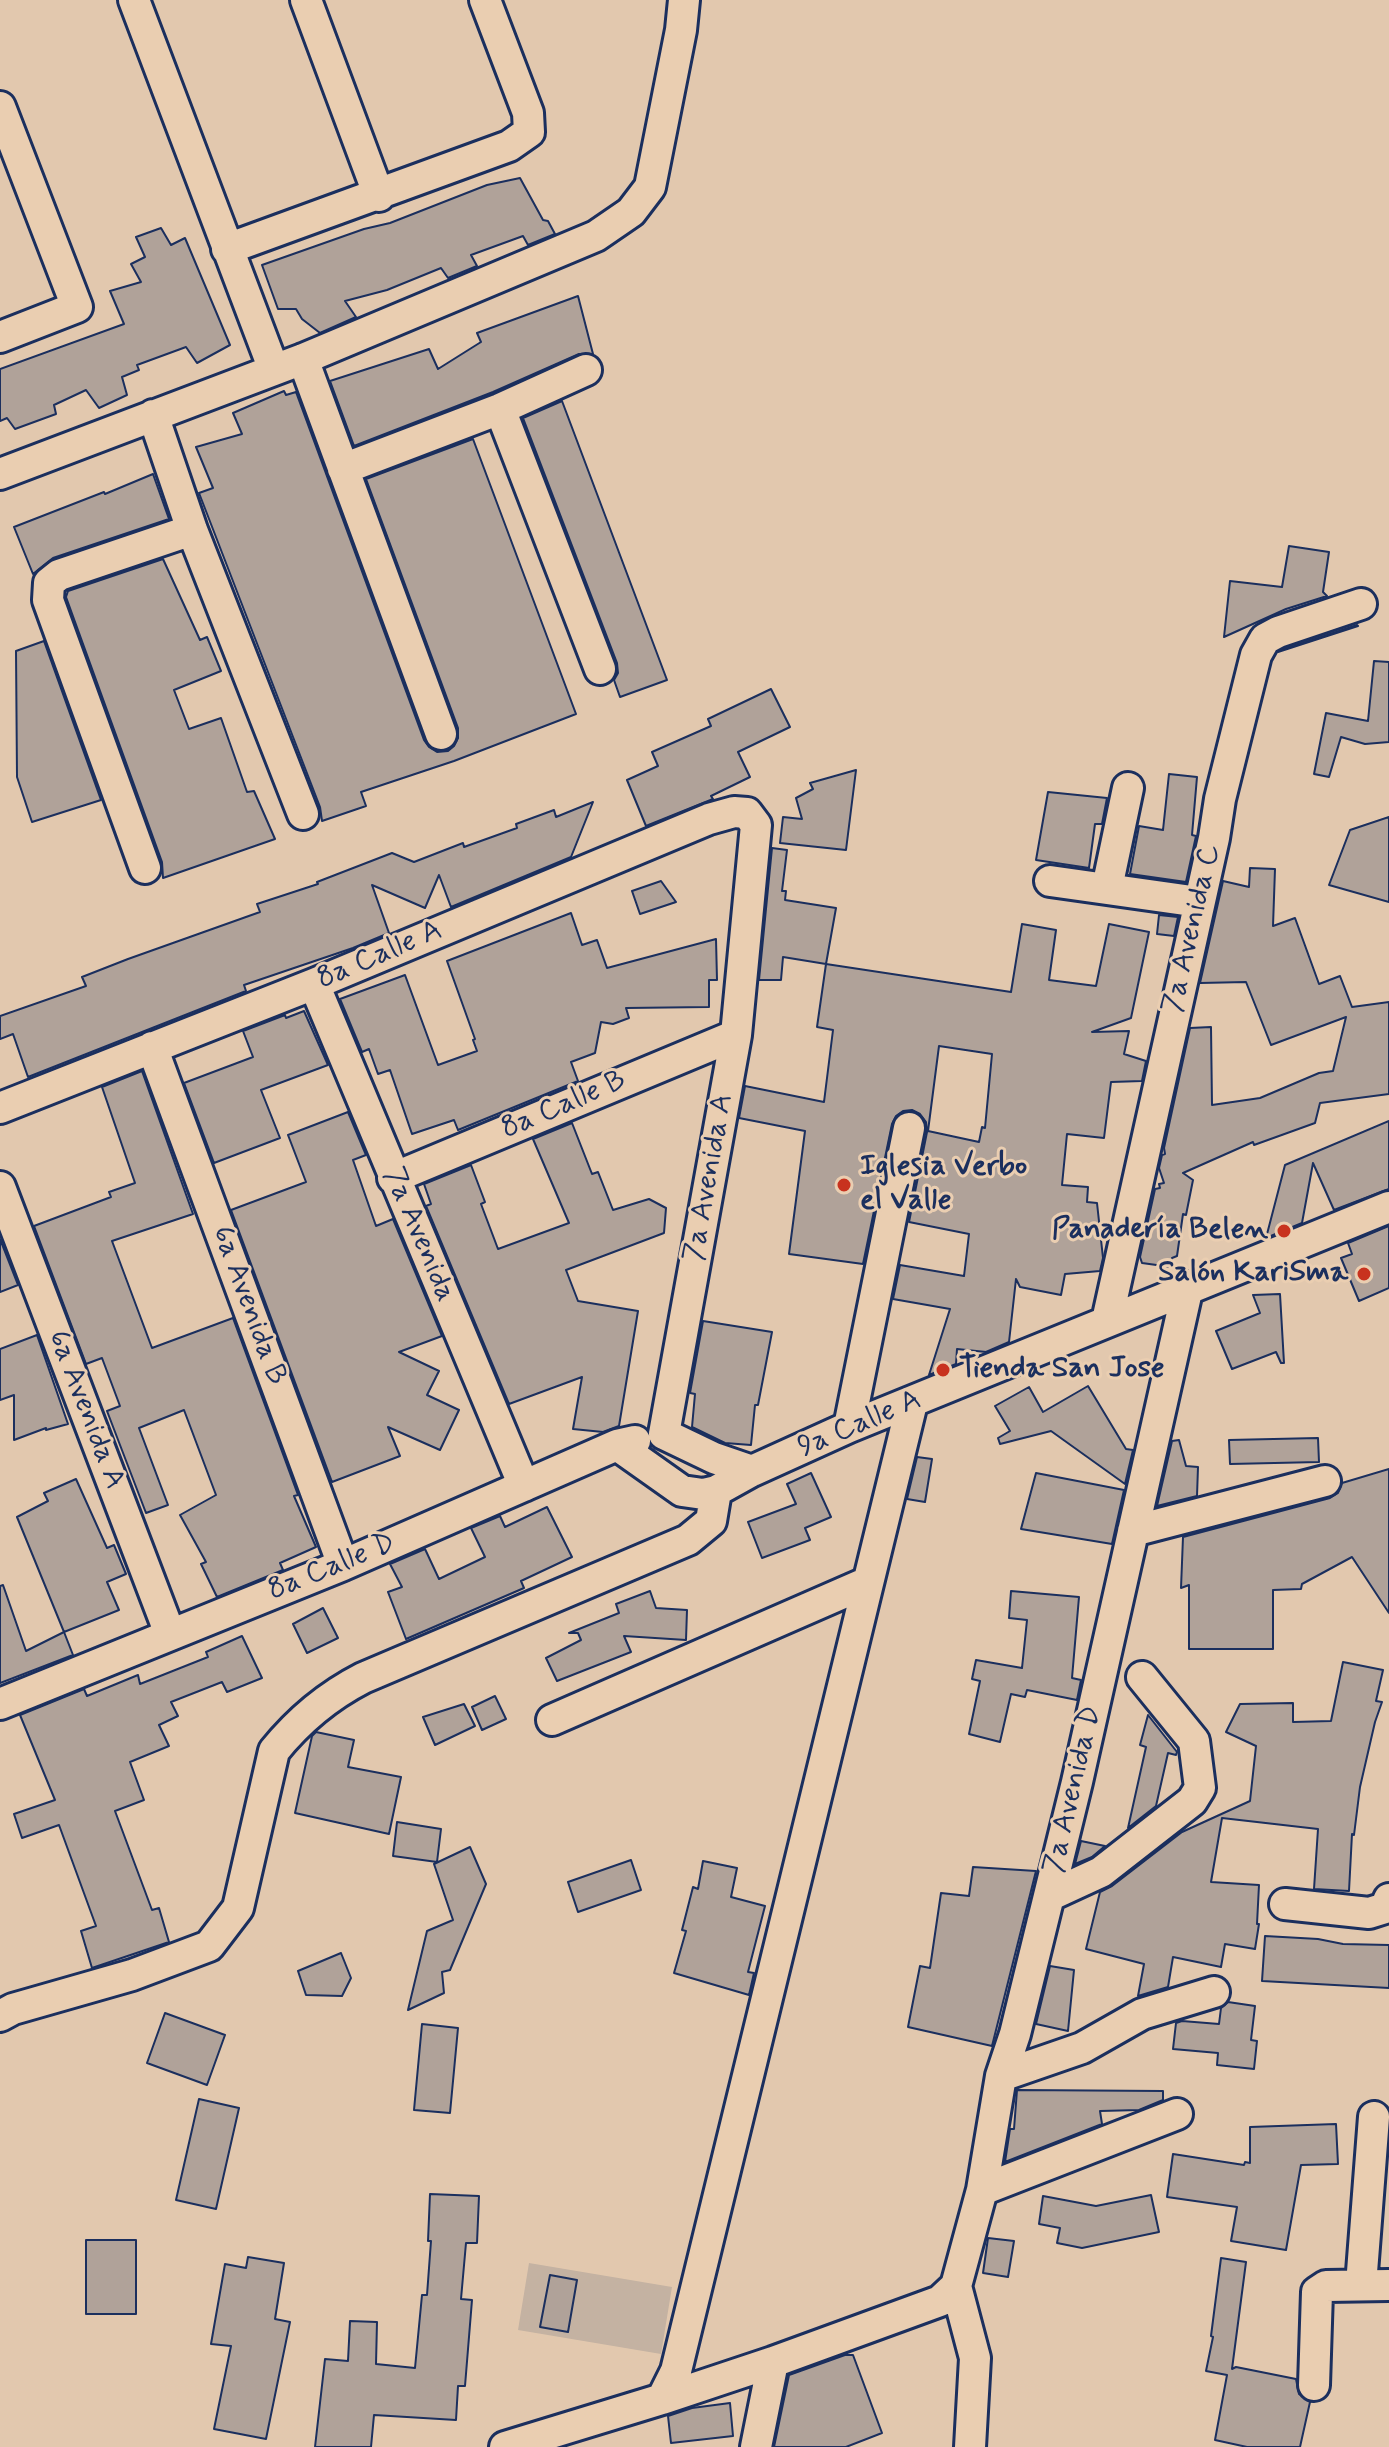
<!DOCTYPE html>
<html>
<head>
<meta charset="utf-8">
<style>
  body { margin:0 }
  canvas { display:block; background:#e2c8ae }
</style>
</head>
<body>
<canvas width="1389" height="2447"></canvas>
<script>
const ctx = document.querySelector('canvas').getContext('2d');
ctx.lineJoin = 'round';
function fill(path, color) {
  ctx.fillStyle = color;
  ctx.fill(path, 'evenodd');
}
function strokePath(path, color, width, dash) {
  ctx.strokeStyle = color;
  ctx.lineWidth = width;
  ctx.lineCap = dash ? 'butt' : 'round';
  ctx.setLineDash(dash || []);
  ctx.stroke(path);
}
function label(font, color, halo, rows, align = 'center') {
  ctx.font = font + ' Mynerve,sans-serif';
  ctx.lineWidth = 6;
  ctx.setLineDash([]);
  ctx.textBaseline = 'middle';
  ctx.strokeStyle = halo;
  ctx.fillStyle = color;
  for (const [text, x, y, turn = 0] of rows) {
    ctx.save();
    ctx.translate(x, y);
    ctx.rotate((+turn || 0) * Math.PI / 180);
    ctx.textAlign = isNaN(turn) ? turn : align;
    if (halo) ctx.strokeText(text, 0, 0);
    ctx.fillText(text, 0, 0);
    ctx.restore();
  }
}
fill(new Path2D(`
  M529 2263 672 2287 661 2354 518 2330Z`), '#c4b2a2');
const building = new Path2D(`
  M520 178 543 220 548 221 555 234 528 245 523 236 471 255 477 266 448 278 441 268 387 290 345 301 356 317 320 333 302 319 296 309H278L262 265 364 229 390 223 487 185Z
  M161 228 171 245 185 238 230 345 197 363 186 347 137 365 139 370 122 377 127 395 99 408 86 390 54 405 56 414 15 429 7 418 0 421V369L124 324 110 291 141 282 131 264 145 257 136 237Z
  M578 296 593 354H579L493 392 354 446 330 381 429 349 438 369 481 342 477 333Z
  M284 391 286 395 296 392 424 740 429 747 437 752 448 751 454 746 458 738V728L366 479 473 439 576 714 454 761 361 792 366 806 322 821 320 807 199 493 213 488 196 447 242 434 233 413Z
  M562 401 667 680 620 697 614 680 618 673 617 663 523 418Z
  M153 474 169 519 53 558 33 574 14 527 104 492 105 494Z
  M1289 546 1329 552 1323 592 1327 596 1286 609 1224 637 1230 581 1282 587Z
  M163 559 200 640 207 637 221 671 174 690 189 729 221 718 247 792 254 791 275 839 163 878 162 862 66 597 68 591Z
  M1357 625 1358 626 1278 652 1285 649Z
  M44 641 101 800 32 822 17 777 16 651Z
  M1374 661 1389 662V742L1365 744 1341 737 1329 777 1314 774 1326 713 1368 721Z
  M771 689 790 727 738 752 750 777 711 796 713 799 646 826 627 780 658 766 652 752 711 726 708 719Z
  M856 770 846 850 780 843 783 817 802 819 796 798 813 789 810 783Z
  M1169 774 1197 777 1192 835 1196 836 1186 882 1130 874 1139 826 1163 830Z
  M1048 792 1107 798 1102 824H1095L1089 868 1036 860Z
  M593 802 571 857 451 907 439 875 425 908 372 885 389 933 353 948 244 985 246 991 28 1077 13 1034 0 1039V1016L86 986 82 977 128 959 260 912 257 904 318 884 317 882 392 853 414 862 463 843 464 847 517 828 516 824 554 810 556 817Z
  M1389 817V902L1329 885 1350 830Z
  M772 848 787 850 782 891H786L785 900 836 908 826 964 783 957 781 980H759Z
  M1250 868 1275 869 1273 926 1295 918 1319 984 1340 976 1352 1007 1389 1002V1094L1320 1103 1315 1123 1254 1145 1253 1142 1183 1173 1193 1180 1186 1215 1183 1214 1177 1256 1172 1258 1171 1267 1142 1263 1140 1257 1155 1189 1160 1188 1159 1184 1164 1183 1159 1168 1162 1155 1165 1154 1164 1148 1190 1028 1211 1027 1212 1105 1260 1098 1319 1073 1333 1071 1346 1017 1271 1045 1246 982 1200 983 1223 881 1249 887Z
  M661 881 676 902 640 914 632 891Z
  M571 913 582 945 597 940 607 968 716 939 717 980H709V1007L626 1008 629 1018 613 1024 601 1022 595 1053 571 1062 578 1081 458 1130 454 1120 412 1134 390 1070 378 1074 369 1049 362 1052 340 999 405 975 438 1065 477 1051 473 1040 475 1039 447 961Z
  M1159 915 1178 917 1174 936 1157 934Z
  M1022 924 1056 930 1049 980 1096 986 1109 924 1149 932 1131 1018 1092 1032 1129 1031 1124 1054 1146 1061 1142 1081 1111 1082 1104 1138 1067 1134 1062 1185 1088 1187 1087 1202 1097 1203 1103 1258 1100 1271 1065 1274 1061 1295 1020 1287 1016 1279 1009 1342 986 1352 957 1349 956 1364 929 1375 950 1309 893 1299 900 1265 964 1276 969 1234 909 1222 927 1132 926 1122 920 1114 912 1110 903 1111 896 1116 892 1124 863 1264 789 1254 805 1131 739 1118 745 1086 824 1102 833 1030 817 1027 826 964 1011 992ZM939 1046 992 1054 985 1128 982 1127 979 1142 928 1131Z
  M304 1011 328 1065 261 1090 280 1138 214 1163 184 1083 253 1057 243 1031 285 1015 286 1018Z
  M142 1071 193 1214 112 1241 152 1348 233 1318 298 1495 294 1496 316 1547 280 1563 283 1570 217 1597 201 1564 206 1562 180 1515 216 1495 184 1410 139 1428 168 1505 146 1513 107 1411 120 1406 102 1358 86 1364 34 1226 111 1197 109 1192 135 1183 102 1087Z
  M348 1112 366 1155 353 1160 376 1226 393 1219 442 1336 399 1352 439 1371 427 1395 459 1410 440 1450 388 1427 400 1456 332 1482 231 1210 306 1182 288 1135Z
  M1389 1121V1189L1334 1210 1313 1163 1302 1223 1266 1238 1285 1165Z
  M572 1123 592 1174 598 1172 613 1210 649 1199 666 1208 664 1233 566 1270 578 1301 638 1311 619 1426 603 1432 573 1429 582 1377 509 1404 426 1206 431 1204 424 1184 471 1165 485 1202 481 1204 498 1249 569 1223 533 1139Z
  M1389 1226V1288L1359 1301 1341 1258 1352 1254 1348 1243Z
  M0 1239 18 1285 0 1292Z
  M1280 1294 1284 1363H1281L1276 1352 1232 1369 1216 1331 1260 1313 1253 1295Z
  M703 1321 772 1332 758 1405H755L751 1445 725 1443 692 1427 695 1394 690 1393Z
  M37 1335 68 1424 46 1430V1428L14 1440V1395L0 1400V1349Z
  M1088 1386 1126 1449 1133 1450 1125 1484 1051 1431 1000 1444 998 1438 1010 1431 995 1406 1029 1387 1043 1412Z
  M1318 1438 1319 1462 1230 1464 1229 1440Z
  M1179 1440 1186 1466 1198 1467 1197 1496 1157 1506 1172 1441Z
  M917 1457 932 1459 925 1502 907 1499Z
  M1389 1469V1613L1352 1557 1302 1584 1301 1589 1273 1590V1649H1189V1585L1181 1588 1183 1537 1330 1498 1338 1493 1342 1483Z
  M811 1473 831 1517 805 1528 810 1540 762 1558 748 1522 796 1504 787 1484Z
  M1036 1473 1124 1490 1112 1544 1021 1529Z
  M76 1479 107 1548 114 1545 126 1574 107 1582 119 1610 64 1632 17 1517 48 1501 44 1493Z
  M547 1507 572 1557 521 1581 524 1588 406 1639 388 1592 402 1587 390 1564 425 1549 439 1579 485 1557 471 1528 500 1516 505 1527Z
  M3 1585 26 1651 64 1632 73 1655 0 1683V1586Z
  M650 1591 656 1608 687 1610 686 1640 624 1636 631 1652 557 1681 546 1658 581 1640 578 1633H569L619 1613 616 1604Z
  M1011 1591 1079 1597 1072 1678 1081 1680 1077 1700 1027 1690 1025 1697 1011 1694 1000 1742 969 1734 980 1681 972 1679 976 1660 1022 1668 1027 1620 1009 1618Z
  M323 1608 338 1638 307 1653 293 1624Z
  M242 1636 262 1678 227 1692 222 1682 171 1702 178 1716 159 1725 169 1746 130 1762 144 1800 115 1811 152 1910 159 1908 169 1942 92 1968 81 1931 96 1926 59 1825 22 1838 14 1814 55 1800 20 1715 84 1689 87 1696 138 1675 140 1684 208 1657 206 1652Z
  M1343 1662 1383 1670 1376 1701 1382 1702 1375 1722 1360 1787 1354 1835 1352 1834 1349 1891 1314 1889 1318 1829 1222 1818 1211 1882 1259 1885 1257 1924H1259L1255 1949 1225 1944 1221 1967 1173 1957 1168 1987 1138 1996 1144 1964 1086 1949 1100 1892 1112 1886 1182 1832 1250 1801 1256 1746 1226 1732 1240 1704 1293 1703V1722L1331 1721Z
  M495 1696 506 1719 482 1730 472 1707Z
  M464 1704 475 1726 435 1745 423 1717Z
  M1148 1715 1177 1752 1176 1755 1168 1753 1156 1806 1128 1828 1146 1747 1140 1745Z
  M316 1732 354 1740 348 1767 401 1777 389 1834 295 1813 312 1736Z
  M397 1822 441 1829 437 1862 393 1856Z
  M1081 1841 1105 1846 1092 1857 1075 1864Z
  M470 1847 486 1884 450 1970 442 1972 444 1993 408 2010 427 1931 453 1920 434 1864Z
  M631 1860 641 1890 578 1912 568 1882Z
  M703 1861 737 1868 731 1897 765 1906 748 1972 754 1973 749 1995 674 1973 686 1931 682 1930 693 1887 698 1889Z
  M973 1867 1036 1871 992 2046 908 2027 920 1966 930 1968 941 1893 969 1896Z
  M1265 1936 1318 1939 1343 1944 1389 1945V1988L1262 1981Z
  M341 1953 351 1978 342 1996 306 1995 298 1971Z
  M1050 1966 1074 1970 1068 2031 1036 2024Z
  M1228 2002 1255 2006 1251 2040 1257 2041 1254 2069 1217 2065 1218 2053 1173 2049 1176 2023 1182 2021 1219 2024 1221 2008Z
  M165 2013 225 2035 207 2085 147 2063Z
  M422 2024 458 2028 450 2113 414 2110Z
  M1017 2090 1163 2091V2100L1139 2110 1100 2111 1102 2124 1005 2162 1010 2129H1014Z
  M199 2099 239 2108 216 2209 176 2200Z
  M1336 2124 1338 2164 1301 2165 1286 2250 1231 2241 1237 2207 1167 2197 1173 2154 1244 2165 1245 2162 1250 2163V2127Z
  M430 2194 479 2196 477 2243H466L461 2299 472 2300 465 2386H458L456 2420 374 2415 371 2447H315L325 2359 348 2361 350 2321 377 2322 376 2364 415 2368 422 2295H427L431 2241H428Z
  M1151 2195 1159 2232 1082 2248 1057 2243 1060 2228 1039 2224 1043 2196 1096 2206Z
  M988 2238 1014 2241 1008 2277 983 2273Z
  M86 2240H136V2314H86Z
  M248 2257 284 2263 275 2319 290 2322 266 2439 214 2429 231 2346 211 2344 225 2264 246 2268Z
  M1221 2258 1246 2262 1232 2369 1236 2367 1296 2379 1299 2394 1310 2402 1300 2447H1247L1215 2440 1227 2375 1206 2371 1213 2337 1211 2336Z
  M550 2275 577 2280 568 2332 540 2327Z
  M845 2355H853L882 2433 846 2447H774L789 2375Z
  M730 2403 733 2436 671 2443 668 2416 692 2408Z`);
fill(building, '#b0a299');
strokePath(building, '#1b2f5e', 2);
const minor = new Path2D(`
  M134 0 274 370
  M306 0 379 196
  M0 107 77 307 0 337
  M227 249 509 146 529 132 528 113 485 0
  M303 359 441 734
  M500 409 600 669
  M153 415 192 530 303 814
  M343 469 500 409 586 370
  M0 474 303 359 596 236 631 212 650 187 681 30 684 0
  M145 868 48 600 49 583 59 575 192 530
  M1050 881 1199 902
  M1107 888 1128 788
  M314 984 524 1486
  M152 1047 343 1565
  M0 1108 314 984 709 819 734 812 747 813 756 825 736 1035 664 1434
  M393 1178 736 1035
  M0 1187 170 1634
  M1107 1321 1214 838 1220 799 1256 655 1265 639 1278 632 1361 604
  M849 1427 909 1128
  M664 1434 714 1458 752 1471
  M617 1445 682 1491 703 1494 716 1491 752 1471 849 1427 1389 1207
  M1133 1531 1325 1481
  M0 1704 343 1565 617 1445 635 1441
  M552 1720 868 1582
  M1049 1896 1101 1872 1192 1801 1200 1788 1194 1741 1142 1677
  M1285 1904 1369 1913 1385 1908 1389 1899
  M0 2016 13 2009 132 1975 209 1946 238 1908 274 1751C299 1720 328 1696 363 1678L688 1540 711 1521 716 1491
  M1001 2076 1082 2048 1142 2014 1214 1992
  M982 2190 1177 2114
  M1361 2285 1374 2117
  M956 2286 982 2190 1001 2076 1015 2034 1077 1782 1187 1291
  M956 2286 975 2358 970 2447
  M1314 2385 1317 2292 1326 2286 1389 2285
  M662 2399 773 2362 940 2301 956 2286
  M505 2447 662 2399 676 2371 912 1403
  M756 2447 773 2362`);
strokePath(minor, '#1b2f5e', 36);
strokePath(minor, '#eaceb1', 30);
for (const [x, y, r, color] of [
  [844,1185,8,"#c8321e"],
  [1284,1231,8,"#c8321e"],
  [1364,1274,8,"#c8321e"],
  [943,1370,8,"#c8321e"]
]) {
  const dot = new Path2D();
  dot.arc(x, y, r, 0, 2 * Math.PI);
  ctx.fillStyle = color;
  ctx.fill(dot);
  strokePath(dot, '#eaceb1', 3);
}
label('30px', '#1b2f5e', '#eaceb1', [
  ["7a Avenida C",1193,929,-77],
  ["8a Calle A",380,956,-23],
  ["8a Calle B",564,1106,-23],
  ["7a Avenida A",710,1178,-80],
  ["7a Avenida",418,1235,67],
  ["6a Avenida B",248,1306,70],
  ["6a Avenida A",85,1410,69],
  ["9a Calle A",860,1425,-23],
  ["8a Calle D",332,1568,-22],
  ["7a Avenida D",1074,1790,-77]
]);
label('bold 30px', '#1b2f5e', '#eaceb1', [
  ["Iglesia Verbo",860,1168],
  ["el Valle",860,1202],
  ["Panadería Belen",1268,1231,"right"],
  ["Salón KariSma",1348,1274,"right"],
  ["Tienda San Jose",959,1370]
], 'left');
</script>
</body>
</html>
